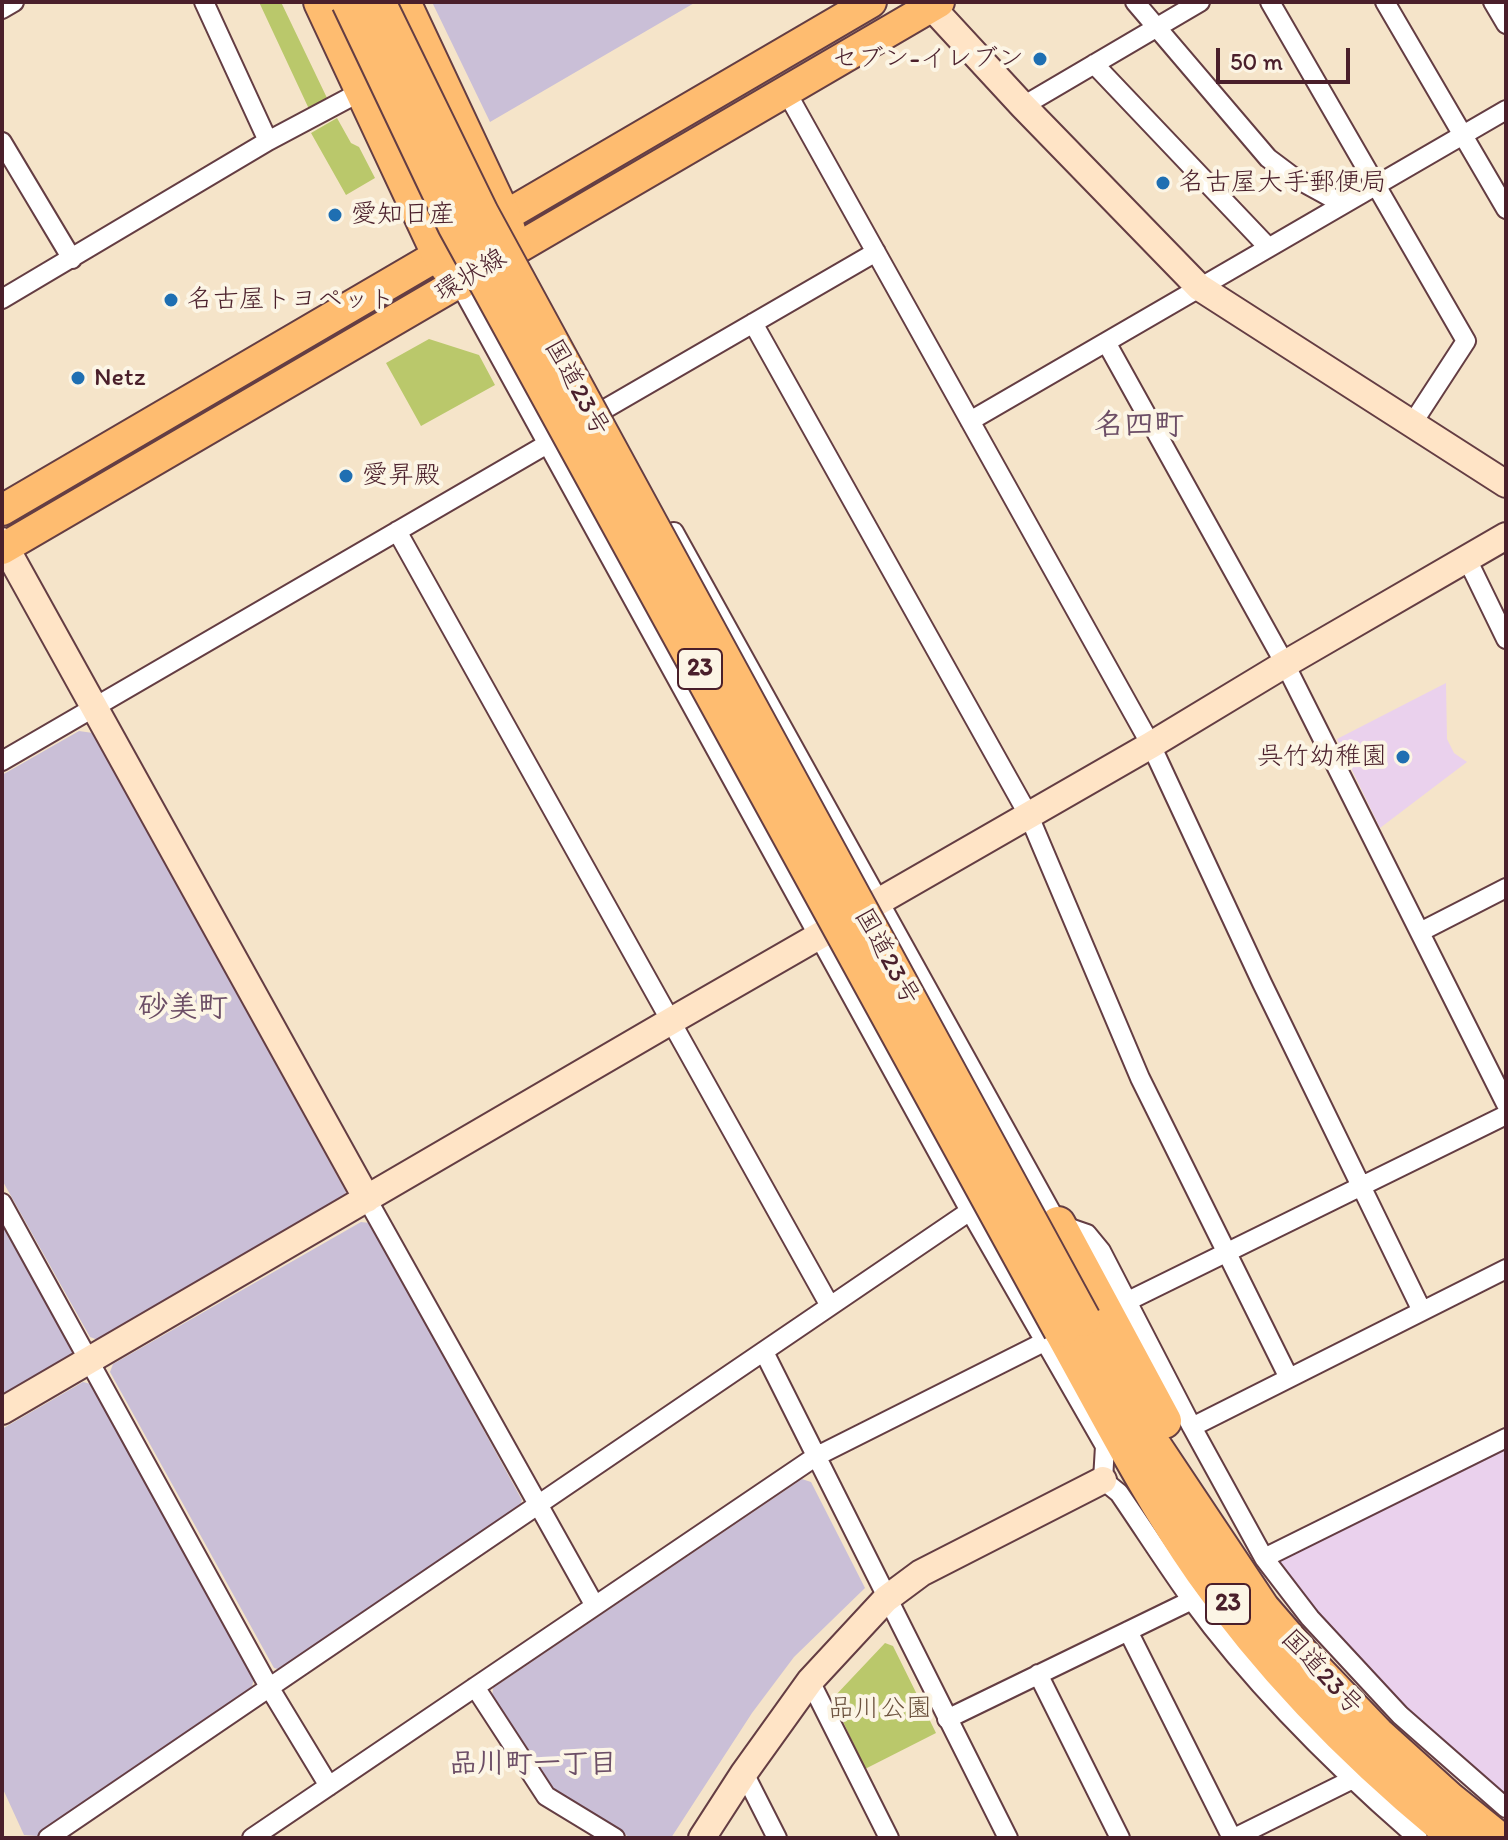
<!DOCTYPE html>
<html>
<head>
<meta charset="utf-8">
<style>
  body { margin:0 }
  #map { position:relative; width:1508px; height:1840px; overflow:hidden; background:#f5e4c9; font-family:Itim,sans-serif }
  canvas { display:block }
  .frame { position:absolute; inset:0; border:4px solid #4a1f2b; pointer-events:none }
  .scale { position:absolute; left:1216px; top:48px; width:134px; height:36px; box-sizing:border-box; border:4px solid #4a1f2b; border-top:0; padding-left:10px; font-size:24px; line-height:28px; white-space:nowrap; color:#4a1f2b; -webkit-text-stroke:6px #fcf5e5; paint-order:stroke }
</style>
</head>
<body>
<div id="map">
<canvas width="1508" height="1840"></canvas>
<div class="frame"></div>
<div class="scale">50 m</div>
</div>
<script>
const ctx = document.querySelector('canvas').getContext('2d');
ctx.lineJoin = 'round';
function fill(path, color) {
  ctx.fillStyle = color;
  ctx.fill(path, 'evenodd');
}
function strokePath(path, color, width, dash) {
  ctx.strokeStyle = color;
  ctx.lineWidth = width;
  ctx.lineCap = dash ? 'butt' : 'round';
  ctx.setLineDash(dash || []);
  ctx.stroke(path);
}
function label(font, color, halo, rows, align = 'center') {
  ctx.font = font + ' Itim,"Klee One",sans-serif';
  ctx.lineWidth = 8;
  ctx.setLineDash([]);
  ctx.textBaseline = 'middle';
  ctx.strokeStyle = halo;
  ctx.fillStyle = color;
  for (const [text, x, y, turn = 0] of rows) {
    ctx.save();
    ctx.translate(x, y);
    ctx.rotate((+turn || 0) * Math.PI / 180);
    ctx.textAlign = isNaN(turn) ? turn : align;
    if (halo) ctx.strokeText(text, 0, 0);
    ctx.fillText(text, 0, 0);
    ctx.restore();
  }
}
fill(new Path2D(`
  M1446 683 1447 739 1454 753 1467 762 1380 828 1337 739Z
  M1506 1444V1799L1405 1709 1324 1620 1276 1559Z`), '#ead1ed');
fill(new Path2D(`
  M432 2H696L490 122Z
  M79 731 93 733 346 1192 343 1202 101 1341 90 1337 2 1180V775Z
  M2 1222 73 1350 71 1360 2 1399Z
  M361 1222 370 1223 522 1500 519 1508 282 1670 274 1668 110 1372 113 1364Z
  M83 1382 91 1384 254 1678 251 1691 37 1836 24 1835 2 1787V1429Z
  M802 1479 811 1482 865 1588 794 1657 752 1713 671 1838H631L550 1790 492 1698 493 1688Z`), '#cabfd7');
fill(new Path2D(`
  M259 2H281L327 98 309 109Z
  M337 118 351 143 359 147 375 178 346 195 311 133Z
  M429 339 479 355 495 385 421 426 386 363Z
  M885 1643 893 1646 936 1733 865 1769 835 1704 834 1697Z`), '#bac86b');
const street = new Path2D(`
  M204 2 268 141
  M1135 2 1268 158 1292 176 1343 204
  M1270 2 1466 341 1412 424
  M1385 2 1506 209
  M1493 2 1506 24
  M2 9 14 2
  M1094 64 1268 247
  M787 93 1151 745 1262 983 1422 1311
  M1023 106 1200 2
  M2 142 72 259
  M459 283 970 1211 1105 1446 1103 1480 1119 1493C1143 1528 1166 1564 1191 1599 1256 1688 1335 1766 1418 1838
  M2 299 268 141 362 91 358 88
  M753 323 1029 816 1140 1078 1289 1378
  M1106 342 1285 664 1506 1104
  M605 409 876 252
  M970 421 1506 110
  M397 531 830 1306
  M674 532 1058 1224 1087 1234 1101 1251 1192 1427 1264 1558 1310 1618 1400 1715 1506 1808
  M1467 559 1506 639
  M2 761 549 443
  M1420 932 1506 888
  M367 1199 595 1606
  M2 1203 269 1687 329 1786
  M1128 1301 1506 1115
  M764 1352 1008 1838
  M1192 1427 1506 1269
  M1264 1558 1506 1438
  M1128 1631 1232 1838
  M1038 1674 1120 1838
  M810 1681 889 1838
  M475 1687 546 1796 615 1838
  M947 1719 1192 1600
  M744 1773 777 1838
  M48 1838 970 1211
  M252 1838 815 1457 1044 1342
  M1234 1838 1351 1780`);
const secondary = new Path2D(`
  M927 2 1023 106 1199 287 1506 484
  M2 541 367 1199
  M2 1411 671 1021 1151 745 1285 664 1506 536
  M702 1838 744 1773 810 1681 886 1599 921 1573 1103 1480`);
const primary = new Path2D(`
  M2 510 871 2
  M2 549 939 2`);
const highway = new Path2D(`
  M321 2 440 256 459 283
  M403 2 503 215 514 249
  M1058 1224 1164 1421
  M1083 1319 1144 1431 1262 1608 1313 1667 1377 1734 1450 1800 1497 1838
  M1061 1330C1106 1411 1149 1495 1202 1571 1273 1672 1362 1761 1457 1838`);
strokePath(street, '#643d43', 22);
strokePath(secondary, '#643d43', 30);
strokePath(primary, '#643d43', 34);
strokePath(highway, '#643d43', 38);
strokePath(street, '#fff', 18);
strokePath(secondary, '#ffe4c6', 26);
strokePath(primary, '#febc70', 30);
strokePath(highway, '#febc70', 34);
const highwayBridge = new Path2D(`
  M349 2 455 225 1061 1330
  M378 2 481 213 1083 1319`);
strokePath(highwayBridge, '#643d43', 38, []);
strokePath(highwayBridge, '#febc70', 34);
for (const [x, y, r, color] of [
  [1040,59,8,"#1f6fb2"],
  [1163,183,8,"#1f6fb2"],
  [335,215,8,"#1f6fb2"],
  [171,300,8,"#1f6fb2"],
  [78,378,8,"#1f6fb2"],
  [346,476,8,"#1f6fb2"],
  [1403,757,8,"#1f6fb2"]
]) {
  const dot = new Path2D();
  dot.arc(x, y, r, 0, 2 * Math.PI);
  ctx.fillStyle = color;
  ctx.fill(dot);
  strokePath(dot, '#fcf5e5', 3);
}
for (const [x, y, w] of [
  [700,669,44],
  [1228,1604,44]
]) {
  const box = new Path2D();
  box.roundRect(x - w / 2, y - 20, w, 40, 6);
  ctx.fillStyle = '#fcf5e5';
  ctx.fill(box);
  strokePath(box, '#4a1f2b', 2);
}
label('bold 24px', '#4a1f2b', null, [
  ["23",700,669],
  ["23",1228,1604]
]);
label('26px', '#4a1f2b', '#fcf5e5', [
  ["セブン-イレブン",1024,59,"right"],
  ["名古屋大手郵便局",1179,183],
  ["愛知日産",351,215],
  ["名古屋トヨペット",187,300],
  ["Netz",94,378],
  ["愛昇殿",362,476],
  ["呉竹幼稚園",1387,757,"right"]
], 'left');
label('26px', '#4a1f2b', '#fcf5e5', [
  ["環状線",471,276,-31],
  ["国道23号",576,388,61],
  ["国道23号",886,957,61],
  ["国道23号",1321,1673,47]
]);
label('26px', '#6c523e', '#fcf5e5', [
  ["品川公園",880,1709]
]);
label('bold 28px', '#6c4e66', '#fcf5e5', [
  ["品川町一丁目",533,1765]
]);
label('bold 30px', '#6c4e66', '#fcf5e5', [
  ["名四町",1139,426],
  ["砂美町",183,1008]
]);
</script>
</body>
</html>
